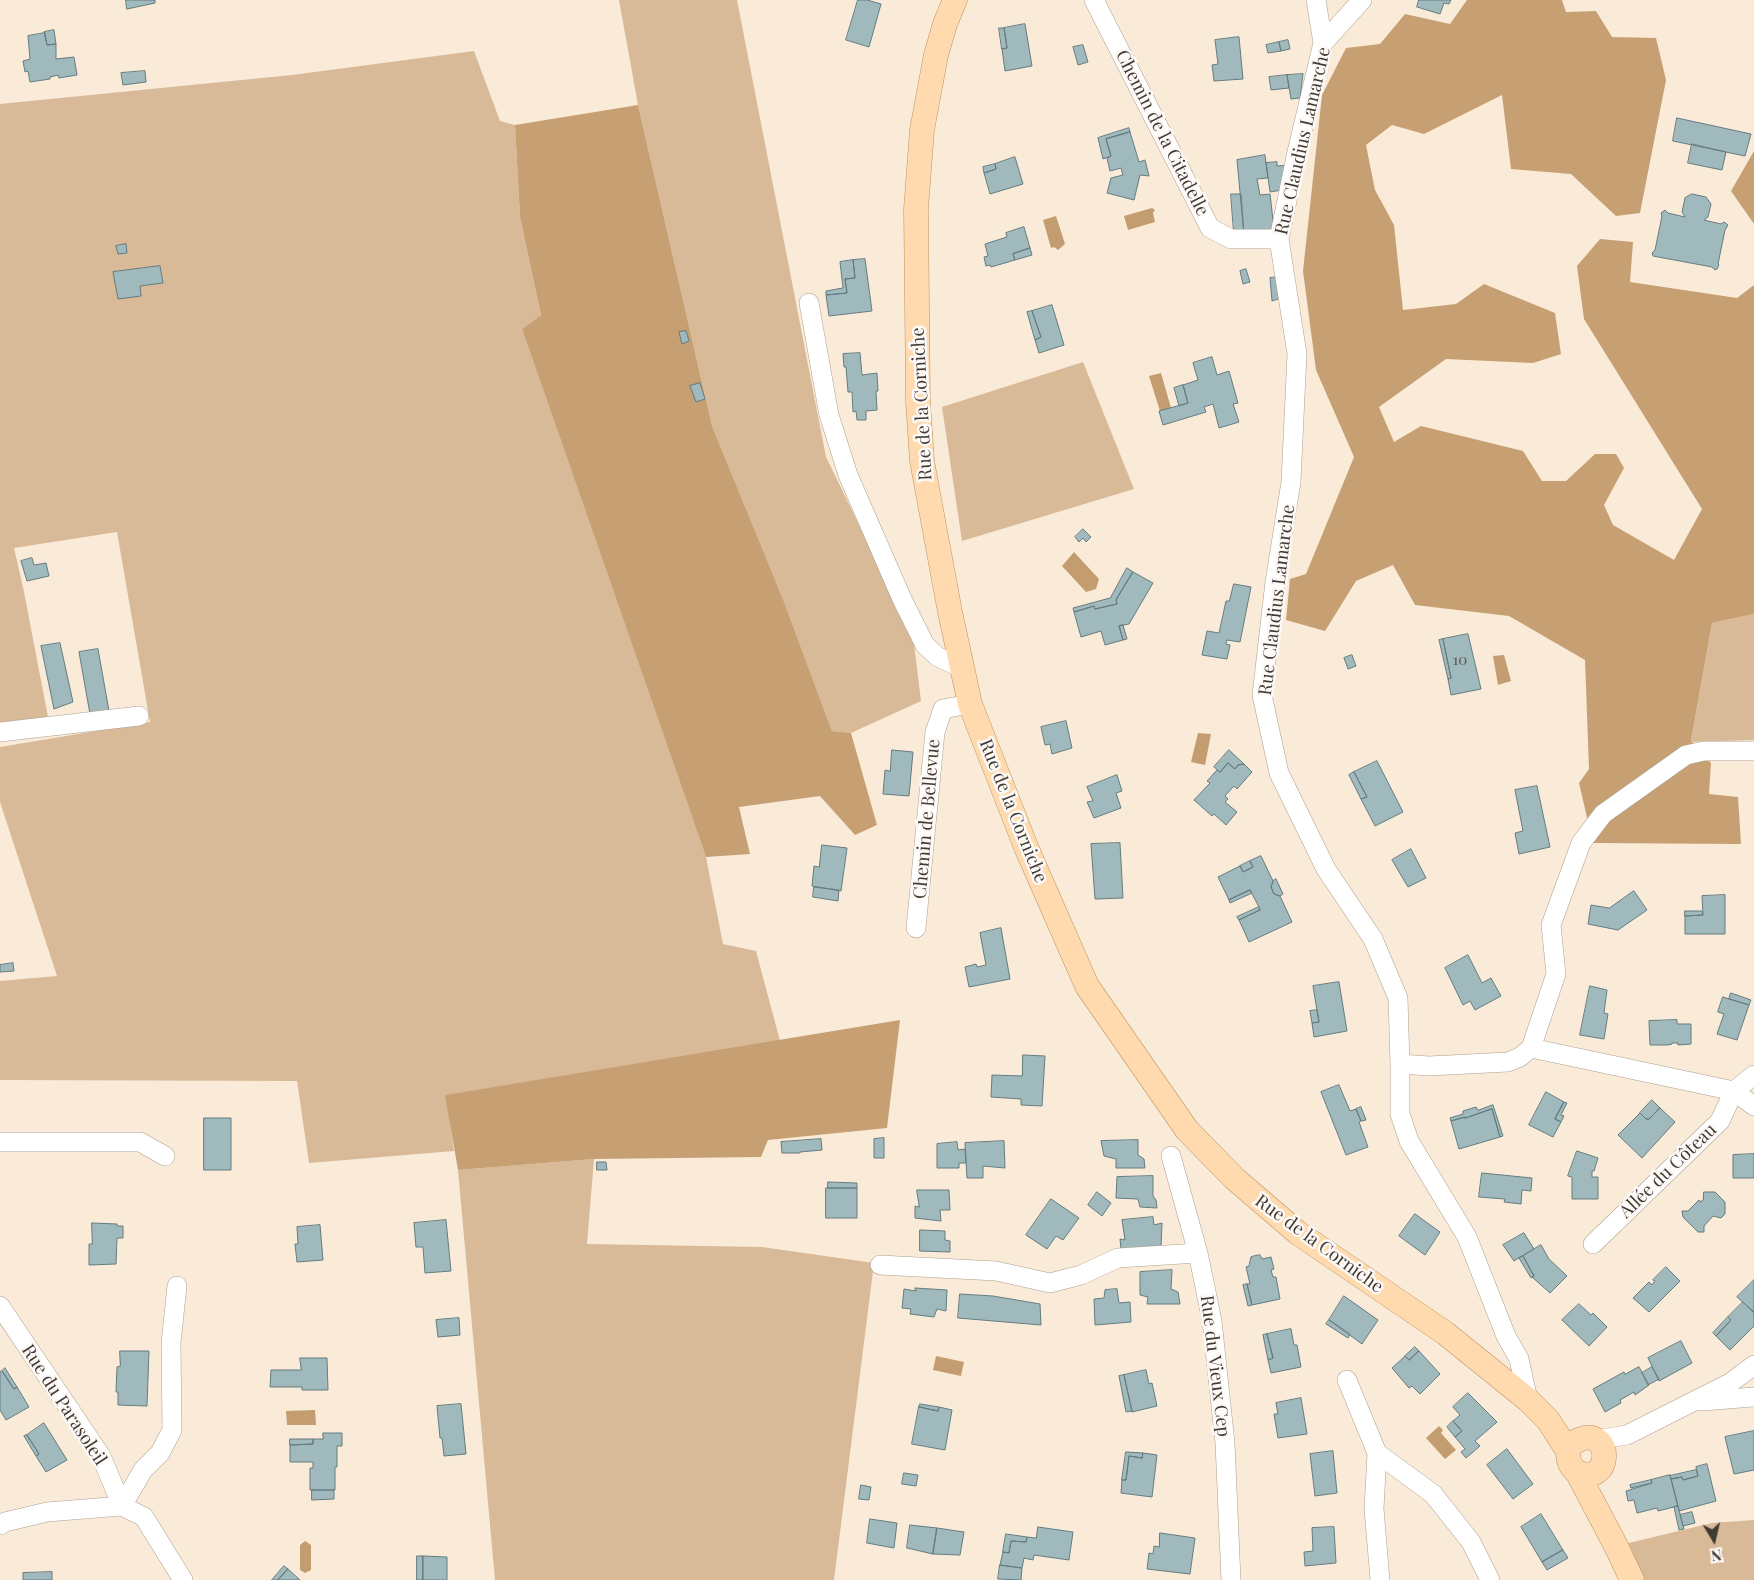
<!DOCTYPE html>
<html>
<head>
<meta charset="utf-8">
<style>
  body { margin:0 }
  #map { position:relative; width:1754px; height:1580px; overflow:hidden; background:#faead8; font-family:"Playfair Display",serif }
  canvas { display:block }
  .north { position:absolute; left:1689px; top:1515px; width:50px; height:50px; -webkit-text-stroke:4px #fdf9f6; paint-order:stroke; rotate:171deg; font-size:14px; font-weight:700; line-height:20px; text-align:center; color:#403a33 }
  .north::after { content:''; display:block; margin:auto; width:18px; height:22px; background:#403a33; clip-path:polygon(50% 0,100% 100%,50% 72%,0 100%) }
</style>
</head>
<body>
<div id="map">
<canvas width="1754" height="1580"></canvas>
<div class="north">N</div>
</div>
<script>
const ctx = document.querySelector('canvas').getContext('2d');
ctx.lineJoin = 'round';
function fill(path, color) {
  ctx.fillStyle = color;
  ctx.fill(path, 'evenodd');
}
function strokePath(path, color, width, dash) {
  ctx.strokeStyle = color;
  ctx.lineWidth = width;
  ctx.lineCap = dash ? 'butt' : 'round';
  ctx.setLineDash(dash || []);
  ctx.stroke(path);
}
function label(font, color, halo, rows, align = 'center') {
  ctx.font = font + ' "Playfair Display",serif';
  ctx.lineWidth = 5;
  ctx.setLineDash([]);
  ctx.textBaseline = 'middle';
  ctx.strokeStyle = halo;
  ctx.fillStyle = color;
  for (const [text, x, y, turn = 0] of rows) {
    ctx.save();
    ctx.translate(x, y);
    ctx.rotate((+turn || 0) * Math.PI / 180);
    ctx.textAlign = isNaN(turn) ? turn : align;
    if (halo) ctx.strokeText(text, 0, 0);
    ctx.fillText(text, 0, 0);
    ctx.restore();
  }
}
fill(new Path2D(`
  M619 0H737L826 457 913 636 921 701 851 733 832 731 783 599 712 426 638 105Z
  M474 51 500 121 515 125 520 217 541 315 522 329 706 857 723 944 756 951 780 1041 446 1095 454 1151 309 1163 297 1081 0 1080V981L57 976 0 802V747L150 722 117 532 14 548 24 592 48 717 0 724V104L292 75Z
  M1083 362 1134 489 962 541 942 407Z
  M1754 614V740L1691 742 1712 623Z
  M594 1159 587 1244 762 1247 874 1263 834 1580H495L458 1170Z
  M1754 1520V1580H1632L1616 1546 1712 1523Z`), '#d8ba98');
fill(new Path2D(`
  M1467 0H1562L1566 12 1596 11 1612 37 1656 38 1666 80 1640 213 1616 216 1571 174 1511 169 1502 95 1424 134 1392 125 1366 145 1375 190 1394 225 1403 310 1456 304 1484 284 1555 313 1561 354 1533 363 1446 359 1379 407 1394 442 1421 426 1523 451 1542 481H1566L1595 454H1616L1624 468 1604 505 1613 525 1674 560 1702 509 1584 319 1577 266 1600 239 1633 242 1630 282 1737 298 1754 285V614L1712 623 1691 741 1711 763 1709 794 1738 797 1741 844 1593 843 1579 783 1589 769 1585 660 1509 616 1415 605 1393 565 1356 581 1325 631 1286 620 1290 579 1306 574 1354 457 1316 370 1303 271 1322 95 1346 48 1380 44 1405 14 1450 24Z
  M638 105 712 426 783 599 832 731 851 733 877 825 855 835 820 796 739 807 750 854 706 857 522 329 541 315 520 217 515 125Z
  M1754 151V224L1731 191Z
  M900 1020 887 1128 768 1140 761 1157 594 1159 458 1170 445 1095Z`), '#c6a073');
fill(new Path2D(`
  M1152 208 1155 210 1153 213 1155 222 1128 230 1124 216Z
  M1056 216 1065 244 1058 250 1054 247 1051 248 1043 220Z
  M1161 373 1171 408 1160 411 1149 376Z
  M1074 552 1099 579 1096 589 1086 592 1062 566Z
  M1504 655 1511 681 1498 685 1493 656Z
  M1198 733 1211 734 1205 765 1191 762Z
  M936 1356 964 1362 961 1376 933 1370Z
  M315 1410 316 1425H287L286 1411Z
  M1439 1426 1443 1430 1441 1433 1456 1450 1445 1459 1426 1438Z
  M305 1541 311 1545V1570L305 1573 300 1570V1545Z`), '#c39c70');
const building = new Path2D(`
  M126 0H155V3L127 9Z
  M858 0H867L881 4 869 47 846 40Z
  M1419 0H1451L1449 4 1444 3 1440 14 1417 7Z
  M1025 24 1032 66 1005 71 1002 49 1007 48 1004 28Z
  M999 28H1004L1007 48 1002 49Z
  M54 30 56 44 47 45 44 32Z
  M45 33 47 45 56 44V59L74 57 77 75 59 78 58 75 50 77V79L30 82 28 71 25 72 23 61 30 59 28 36Z
  M1239 37 1243 79 1214 81 1212 65 1218 64 1215 40Z
  M1288 40 1290 49 1281 51 1279 42Z
  M1279 42 1281 51 1268 53 1266 45Z
  M1083 45 1088 62 1078 65 1073 47Z
  M145 71 146 82 123 85 121 73Z
  M1303 74 1300 98 1291 99 1287 75Z
  M1287 75 1289 88 1271 90 1269 77Z
  M1677 118 1751 134 1745 156 1673 141Z
  M1129 128 1130 132 1106 139 1111 156 1103 159 1098 138Z
  M1130 132 1139 162 1145 160 1149 176 1140 175 1134 200 1107 193 1111 178 1123 175 1121 168 1110 171 1107 158 1111 156 1106 139Z
  M1692 144 1726 152 1722 170 1688 163Z
  M1265 155 1268 178 1257 179 1260 195 1270 194 1274 229 1244 235 1237 160Z
  M1015 157 1023 184 990 194 984 173 996 169 995 164Z
  M1277 162V166L1291 165 1288 189 1270 192 1266 163Z
  M995 164 996 169 984 173 983 167Z
  M1231 194H1241L1244 235 1234 233Z
  M1692 194 1706 197 1711 204 1708 217 1704 220 1721 224 1724 222 1728 225 1725 230 1718 264 1719 265 1717 269 1715 270 1712 267 1653 256 1652 253 1655 250 1662 216 1661 213 1665 210 1668 213 1685 217 1682 212 1685 198Z
  M1024 227 1030 248 1013 254 1015 260 991 267 990 265 986 266 984 257 988 256 985 244 1007 237 1006 233Z
  M126 244 127 253 118 254 116 246Z
  M1030 248 1032 255 1015 260 1013 254Z
  M865 259 872 311 829 316 826 295 847 293 845 279 855 278 853 260Z
  M853 260 855 278 845 279 847 293 826 295V291L843 288 840 262Z
  M160 266 163 283 140 286 141 296 118 299 113 272Z
  M1246 269 1250 282 1243 284 1240 271Z
  M1279 277 1281 298 1272 301 1270 278Z
  M1052 305 1064 345 1039 353 1035 340 1041 337 1032 311Z
  M1032 311 1041 337 1035 340 1027 312Z
  M686 331 689 341 682 344 679 332Z
  M860 353 862 375 877 373 878 391H876L877 410 866 411V420H857L856 411 853 412 852 392H848L846 367H844L843 354Z
  M1212 357 1217 375 1229 371 1238 403 1233 404 1239 422 1219 428 1213 404 1204 407 1206 412 1163 425 1159 411 1188 403 1183 385 1198 380 1193 363Z
  M700 383 705 399 696 402 690 386Z
  M1183 385 1188 403 1179 406 1174 388Z
  M1083 529 1091 537 1086 542 1083 538 1079 542 1075 537Z
  M32 558 34 565 46 563 49 576 27 581 21 561Z
  M1127 568 1133 572 1116 600 1117 604 1095 609 1094 606 1074 612 1073 608 1110 598Z
  M1133 572 1153 583 1129 624 1119 626 1123 640 1105 645 1101 631 1081 637 1074 612 1094 606 1095 609 1117 604 1116 600Z
  M1234 584 1251 587 1240 642 1227 640 1226 644 1230 645 1227 659 1202 655 1207 631 1219 633 1226 601H1229Z
  M1123 625 1127 639 1123 640 1119 626Z
  M1468 634 1481 689 1451 695 1448 679 1451 678 1443 639Z
  M1443 639 1451 678 1448 679 1439 640Z
  M60 643 73 702 54 709 41 646Z
  M98 649 109 711 90 714 79 652Z
  M1352 655 1356 666 1348 669 1344 658Z
  M1066 721 1072 748 1052 754 1050 744 1045 745 1041 727Z
  M892 750 913 752 909 796 883 794 885 770 890 771Z
  M1229 750 1244 764 1238 765 1235 769 1228 763 1220 772 1214 767Z
  M1377 761 1403 812 1375 826 1361 799 1367 797 1354 772Z
  M1228 763 1235 769 1238 765 1244 764 1252 772 1237 789 1234 786 1225 796 1228 799 1225 802 1237 812 1226 825 1214 814 1212 816 1194 800 1210 783 1207 781 1217 770 1220 772Z
  M1354 772 1367 797 1361 799 1349 775Z
  M1117 775 1122 791 1116 793 1121 808 1094 818 1087 802 1093 801 1087 787Z
  M1537 786 1550 847 1519 854 1515 833 1523 831 1515 790Z
  M1120 843 1123 898 1095 899 1091 844Z
  M822 845 847 848 841 891 812 886 814 866 819 867Z
  M1411 849 1426 878 1408 887 1392 860Z
  M1261 856 1273 881 1271 887 1274 894 1280 896 1292 922 1249 942 1239 920 1260 910 1259 907 1250 890 1229 900 1218 877 1240 866 1243 872 1253 867 1250 861Z
  M1250 861 1253 867 1243 872 1240 866Z
  M1276 879 1283 894 1280 896 1274 894 1271 887 1273 881Z
  M814 887 839 890 838 901 813 897Z
  M1250 890 1252 893 1230 903 1229 900Z
  M1634 891 1647 910 1618 930 1588 924 1591 905 1609 908Z
  M1725 895V934H1685V916L1703 915 1702 896Z
  M1259 907 1260 910 1239 920 1237 917Z
  M1685 911H1702L1703 915 1685 916Z
  M1001 928 1010 979 969 987 965 967 976 964 977 967 986 965 980 933Z
  M1468 955 1482 983 1491 978 1501 996 1475 1010 1470 1001 1463 1005 1445 968Z
  M13 963 14 971 0 972V965Z
  M1339 982 1347 1031 1314 1037 1312 1023 1319 1022 1313 986Z
  M1590 986 1607 990 1604 1013 1608 1014 1604 1039 1580 1035Z
  M1731 993 1751 1000 1749 1005 1729 999Z
  M1723 997 1749 1005 1737 1040 1717 1034 1724 1014 1718 1012Z
  M1317 1010 1319 1022 1312 1023 1310 1011Z
  M1677 1020V1024H1691V1044L1678 1045V1043H1672V1044L1668 1045H1650L1649 1021Z
  M1023 1055 1045 1056 1042 1106 1021 1105V1099L991 1097 992 1075 1022 1076Z
  M1339 1085 1350 1111 1356 1109 1361 1121 1359 1122 1368 1147 1346 1155 1321 1092Z
  M1546 1092 1564 1102 1555 1119 1561 1122 1553 1137 1529 1125Z
  M1652 1100 1660 1108 1649 1119H1646L1640 1113Z
  M1564 1102 1567 1103 1561 1115 1564 1116 1561 1122 1555 1119Z
  M1493 1105 1503 1136 1500 1137 1492 1109 1465 1118V1117L1451 1121 1450 1118 1463 1114V1111L1476 1107 1478 1110Z
  M1361 1107 1366 1120 1361 1121 1356 1109Z
  M1660 1108 1675 1122 1642 1158 1618 1135 1640 1113 1646 1119H1649Z
  M1492 1109 1500 1137 1459 1149 1451 1121 1465 1117V1118Z
  M204 1118H231V1170H204Z
  M884 1138V1158H874V1139Z
  M821 1139 822 1150 800 1152V1153H782L781 1142Z
  M1138 1140V1155L1144 1159 1145 1168H1116V1159L1104 1156 1101 1141Z
  M1004 1141 1005 1168 983 1166V1178H967L965 1143Z
  M957 1142 958 1150 965 1149 966 1163H959V1168H937V1144Z
  M1577 1151 1598 1158 1594 1171H1592V1177H1598V1199H1572V1177L1568 1176Z
  M1754 1154V1178H1733V1155Z
  M597 1162H606L607 1170H597Z
  M1482 1173 1532 1178 1531 1191 1522 1190 1521 1204 1504 1202 1505 1199 1479 1197Z
  M1153 1176V1196L1156 1200 1157 1208 1140 1207 1138 1199 1116 1198 1117 1177Z
  M828 1182 857 1183V1188H828Z
  M826 1188H857V1218H826Z
  M917 1190H949L950 1210H940L941 1221 915 1218V1206L919 1207Z
  M1097 1192 1111 1203 1102 1216 1088 1205Z
  M1704 1192H1715L1725 1202V1214L1721 1218 1713 1216 1704 1226V1232H1698L1683 1217 1682 1211H1688L1699 1200 1700 1202 1703 1200Z
  M1051 1199 1079 1218 1063 1240 1056 1236 1047 1249 1026 1235Z
  M1415 1214 1440 1232 1425 1255 1399 1236Z
  M1153 1217 1154 1225 1162 1223 1161 1247 1121 1249 1120 1239 1125 1240 1122 1220Z
  M446 1220 451 1271 425 1273 423 1247H416L414 1223Z
  M92 1223 117 1224V1226H123V1238H117L116 1264 89 1265V1244H92Z
  M320 1225 323 1260 297 1262 295 1244H298L297 1227Z
  M920 1230 945 1231V1240L950 1241V1252L920 1251Z
  M1524 1233 1534 1249 1514 1261 1503 1245Z
  M1541 1245 1549 1259 1567 1276 1550 1293 1532 1277 1534 1276 1523 1256Z
  M1260 1255 1262 1259 1271 1257 1274 1269 1271 1270 1273 1277H1276L1280 1299 1252 1305 1247 1284H1250L1246 1267 1249 1266 1251 1257Z
  M1523 1256 1534 1276 1531 1278 1519 1258Z
  M1666 1267 1680 1281 1649 1312 1633 1298 1649 1282 1652 1285 1655 1281 1653 1280Z
  M1172 1270 1171 1289 1178 1292 1180 1304H1147L1148 1297 1140 1295V1272Z
  M1754 1280V1312L1737 1297Z
  M1247 1284 1252 1305 1248 1306 1243 1285Z
  M915 1288 947 1290 946 1311 937 1309 934 1317 910 1314 911 1309 902 1308 904 1289 916 1291Z
  M1117 1289 1119 1303 1130 1302 1131 1322 1095 1325 1094 1299 1104 1298 1105 1290Z
  M960 1294 993 1296 1040 1304 1041 1325 958 1318Z
  M1344 1296 1378 1320 1362 1344 1329 1320Z
  M1743 1302 1754 1313V1326L1730 1350 1716 1336 1731 1320 1728 1317Z
  M1579 1304 1591 1315 1593 1313 1607 1327 1589 1346 1562 1320Z
  M1728 1317 1731 1320 1716 1336 1713 1333Z
  M459 1318 460 1335 438 1337 436 1320Z
  M1329 1320 1350 1334 1348 1338 1326 1324Z
  M1291 1329 1294 1345H1297L1301 1367 1271 1373 1268 1360 1273 1358 1267 1334Z
  M1267 1334 1273 1358 1268 1360 1263 1335Z
  M1681 1341 1692 1363 1659 1381 1648 1358Z
  M1415 1347 1419 1351 1409 1360 1405 1356Z
  M120 1351H149L147 1406 118 1405V1392H116L117 1367 120 1366Z
  M1419 1351 1440 1374 1420 1394 1412 1386 1409 1388 1392 1368 1405 1356 1409 1360Z
  M300 1358H327L328 1390H302V1387H270L271 1370H301Z
  M1639 1367 1649 1385 1635 1395 1634 1392 1620 1400 1621 1403 1605 1412 1593 1389 1624 1372 1625 1374Z
  M1652 1367 1659 1379 1648 1385 1642 1373Z
  M5 1368 17 1387 14 1389 2 1371Z
  M1146 1370 1149 1384 1152 1383 1157 1406 1132 1412 1124 1375Z
  M2 1371 14 1389 17 1387 29 1407 6 1420 0 1410V1372Z
  M1124 1375 1132 1411 1126 1412 1119 1376Z
  M1468 1393 1497 1422 1475 1441 1480 1446 1466 1458 1461 1452 1465 1449 1455 1437 1462 1431 1453 1421 1460 1415 1453 1407Z
  M1301 1398 1307 1434 1278 1438 1274 1414H1278L1276 1403Z
  M461 1404 466 1454 444 1456 442 1438H440L437 1406Z
  M920 1404 939 1407 938 1411 919 1407Z
  M919 1407 938 1411 939 1407 952 1410 945 1450 912 1444Z
  M1453 1421 1462 1431 1455 1437 1447 1427Z
  M44 1423 67 1460 46 1472 36 1456 39 1454 27 1435Z
  M1754 1431V1470L1734 1474 1725 1437Z
  M323 1433H342V1446H337V1467H335V1490H310V1468H313V1462H290V1445L313 1444V1439H323Z
  M27 1435 39 1454 36 1456 24 1436Z
  M290 1439H313V1444L290 1445Z
  M1507 1449 1533 1484 1513 1499 1487 1465Z
  M1333 1451 1337 1493 1315 1496 1310 1454Z
  M1126 1452 1143 1453 1142 1458 1129 1456 1126 1480H1122Z
  M1143 1453 1157 1455 1152 1497 1121 1493 1122 1480H1126L1129 1456 1142 1458Z
  M1707 1464 1716 1501 1679 1511 1671 1479 1682 1477 1683 1480 1698 1476 1696 1467Z
  M1696 1470 1698 1476 1683 1480 1682 1477 1671 1479 1670 1476Z
  M904 1473 918 1475 916 1486 902 1484Z
  M1670 1475 1678 1506 1658 1511 1657 1508 1637 1513 1634 1500 1628 1501 1626 1491 1652 1483 1651 1480Z
  M1651 1480 1652 1483 1631 1488 1630 1485Z
  M861 1485 871 1487 869 1500 859 1499Z
  M312 1490H334V1499L312 1500Z
  M1678 1506 1684 1529 1679 1530 1674 1507Z
  M1692 1512 1695 1523 1683 1526 1680 1515Z
  M1541 1514 1563 1550 1542 1562 1521 1527Z
  M870 1519 897 1523 894 1548 867 1543Z
  M910 1525 937 1528 933 1554 907 1548Z
  M1038 1527 1073 1532 1069 1560 1034 1555 1033 1560 1024 1558 1022 1568 1000 1565 1003 1552 1009 1553 1011 1541 1026 1542 1027 1537 1036 1538Z
  M1334 1527 1336 1563 1305 1566 1304 1552 1313 1551 1312 1528Z
  M937 1528 964 1532 960 1555 933 1554Z
  M1160 1533 1195 1538 1190 1574 1147 1569 1149 1553 1153 1554 1154 1546 1159 1547Z
  M1006 1534 1027 1537 1026 1542 1011 1541 1009 1553 1003 1552Z
  M1563 1550 1568 1558 1547 1570 1542 1562Z
  M417 1556H423V1580H417Z
  M423 1556 447 1557V1580H423Z
  M1000 1565 1022 1568 1021 1580 998 1579Z
  M284 1566 288 1569 278 1580H272Z
  M288 1569 300 1580H278Z
  M52 1572V1580H23V1573Z`);
fill(building, '#9fb9bc');
strokePath(building, '#647c80', 1);
const minor = new Path2D(`
  M1094 0 1210 228 1231 239H1279
  M1316 0 1323 43
  M1362 0 1323 43 1297 152 1279 239 1297 354 1291 482 1275 582 1262 695 1279 773 1326 869 1373 939 1398 998 1400 1064V1114L1409 1141 1467 1237 1506 1336 1519 1359 1528 1400
  M809 303 829 415 848 475 902 599 925 645 938 657 962 668
  M0 732 139 716
  M916 928 935 732 943 709 970 704
  M1531 1048 1734 1091 1754 1106
  M1400 1064 1429 1066 1508 1062 1520 1057 1531 1048 1556 974 1551 925 1581 843 1603 814 1686 755 1704 751H1754
  M0 1142H140L165 1156
  M1171 1156 1198 1253 1212 1321 1225 1443 1231 1580
  M1593 1244 1720 1121 1734 1091 1754 1075
  M880 1265 996 1271 1050 1283 1081 1275 1118 1258 1198 1253
  M0 1306 101 1456 122 1506
  M1347 1380 1377 1453 1374 1509 1380 1580
  M1702 1401 1754 1397
  M1596 1440 1627 1435 1730 1383 1754 1365
  M1377 1453 1433 1494 1471 1542 1490 1580
  M122 1506 143 1470 160 1453 172 1430 171 1343 177 1286
  M0 1525 5 1522 47 1512 122 1506 144 1517 183 1580`);
const major = new Path2D(`
  M955 0 945 24 936 55 922 130 916 209 918 402 922 461 950 612 970 704 1026 847 1087 986 1187 1130 1235 1179 1298 1233 1445 1333 1528 1400 1548 1420 1568 1451
  M1577 1472C1612 1487 1613 1428 1581 1439 1564 1444 1565 1463 1577 1472L1616 1546 1632 1580`);
strokePath(minor, '#ad9f8e', 20);
strokePath(major, '#bc9260', 25);
strokePath(minor, '#fff', 19);
strokePath(major, '#ffdaae', 24);
label('15px', '#585a55', null, [
  ["10",1460,660]
]);
label('18px', '#403a33', '#fdf9f6', [
  ["Chemin de la Citadelle",1162,133,63],
  ["Rue Claudius Lamarche",1303,141,-77],
  ["Rue de la Corniche",922,404,-93],
  ["Rue Claudius Lamarche",1277,600,-83],
  ["Rue de la Corniche",1013,811,68],
  ["Chemin de Bellevue",927,819,-85],
  ["Allée du Côteau",1668,1171,-44],
  ["Rue de la Corniche",1319,1244,36],
  ["Rue du Vieux Cep",1215,1366,83],
  ["Rue du Parasoleil",64,1405,57]
]);
</script>
</body>
</html>
